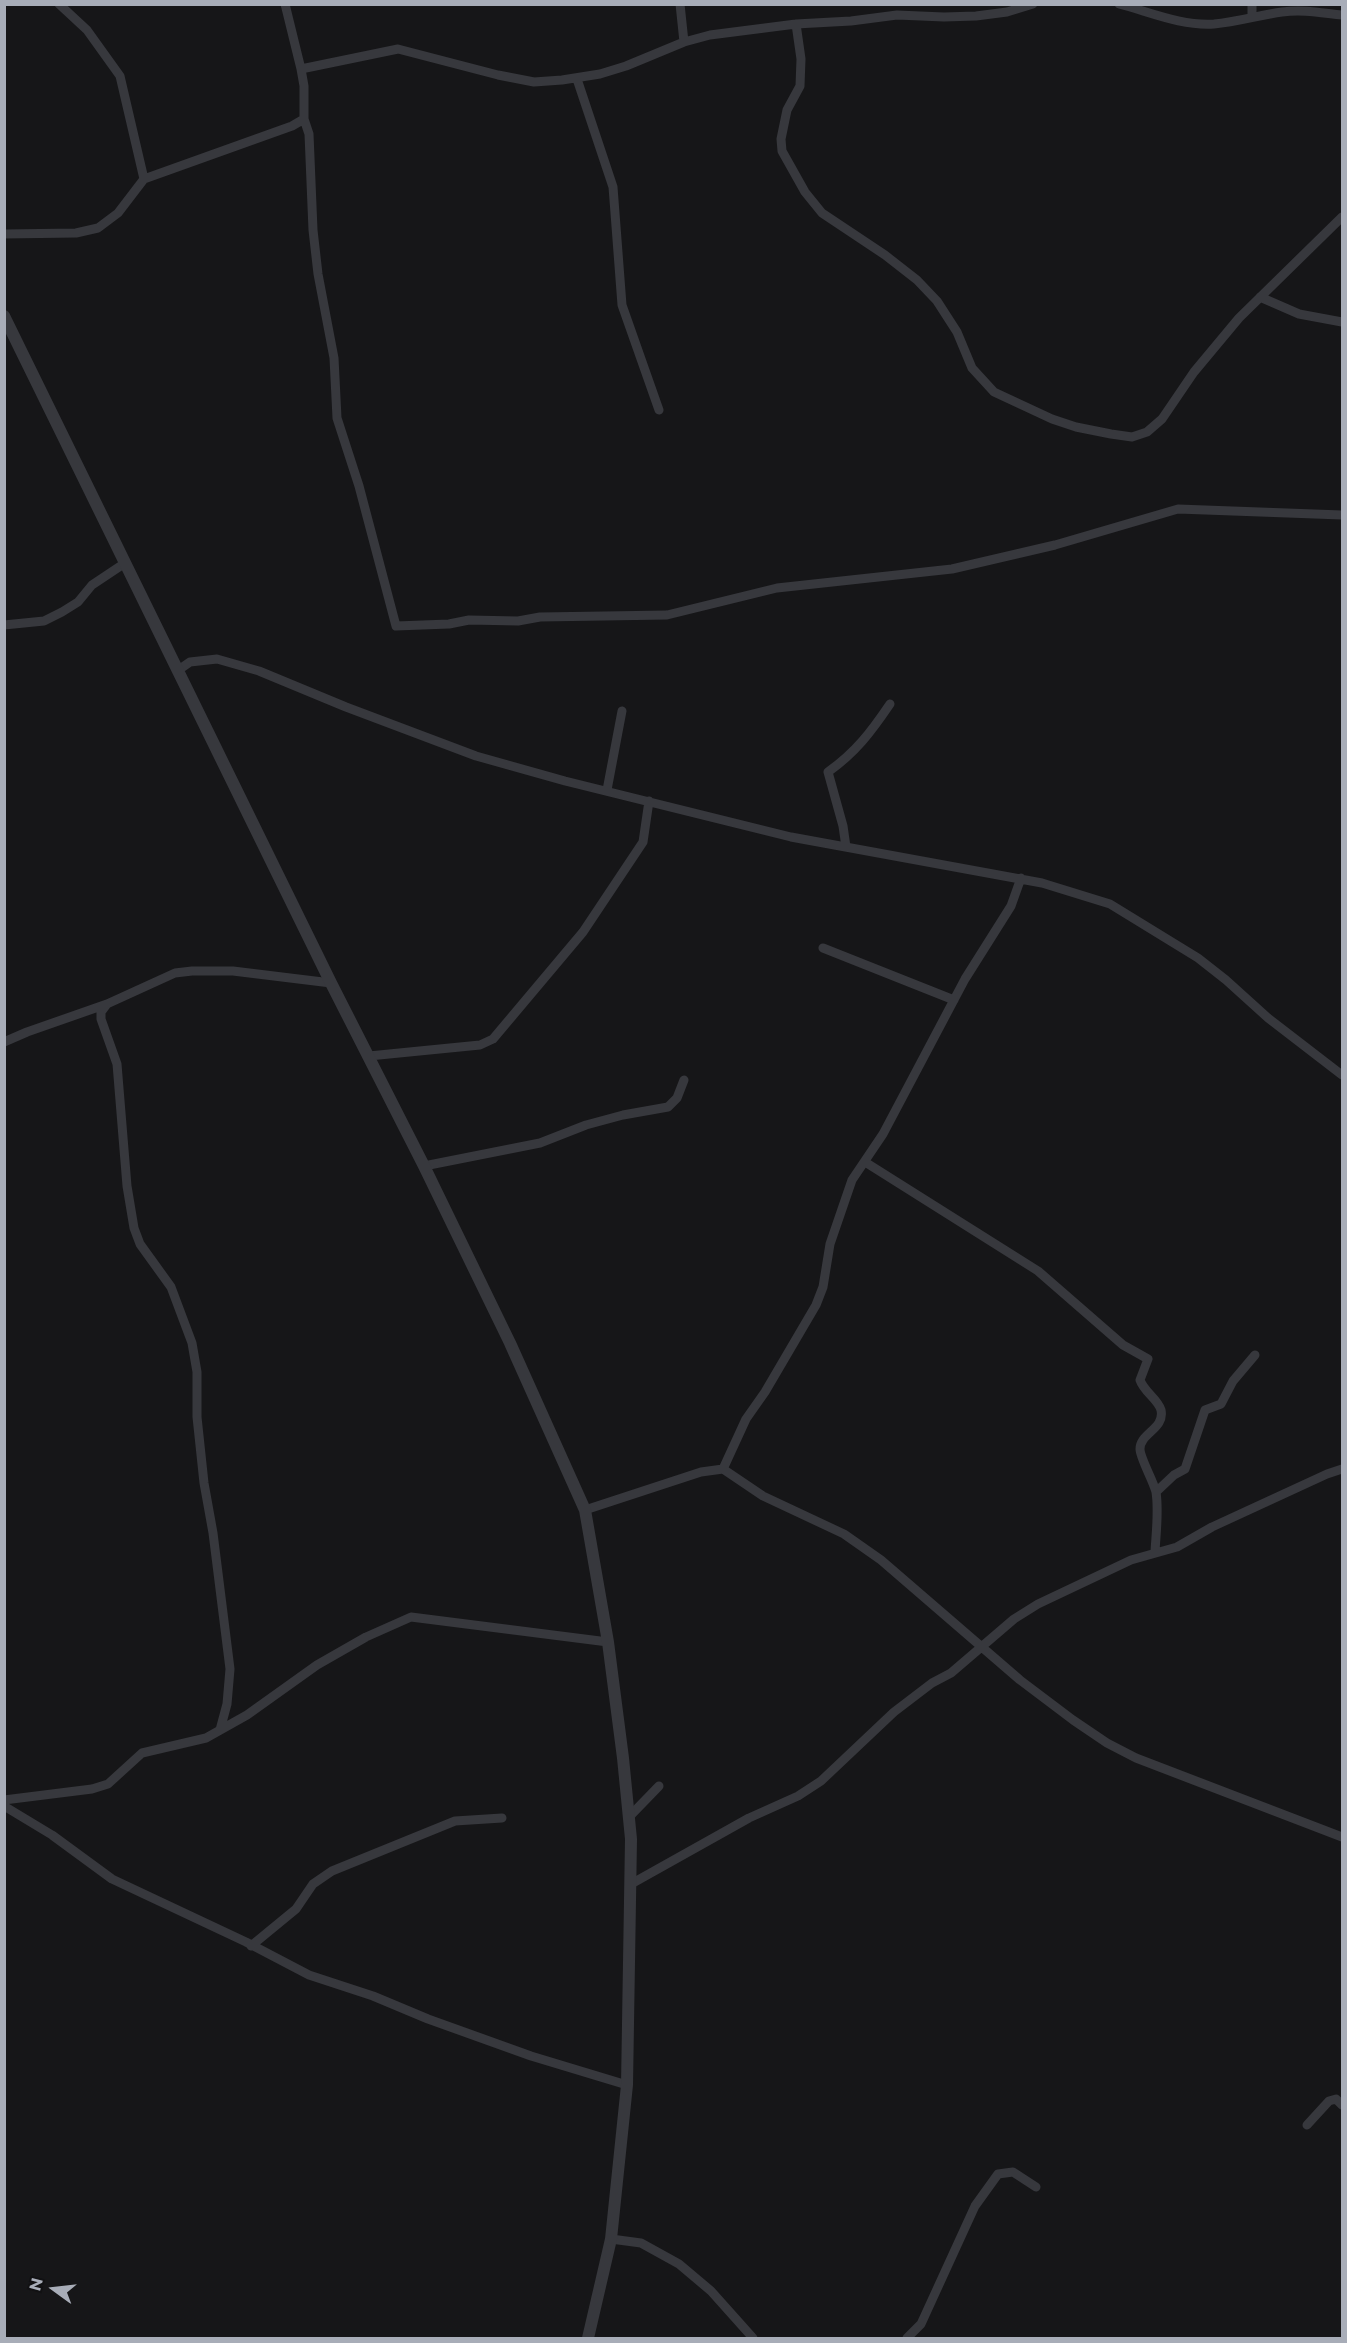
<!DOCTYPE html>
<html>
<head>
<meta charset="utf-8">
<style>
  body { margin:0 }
  #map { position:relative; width:1347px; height:2343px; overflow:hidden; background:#161618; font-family:Montserrat,sans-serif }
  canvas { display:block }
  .frame { position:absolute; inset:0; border:6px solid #a8adb8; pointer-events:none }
  .north { position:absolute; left:24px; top:2259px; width:60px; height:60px; -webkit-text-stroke:4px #111113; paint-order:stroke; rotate:285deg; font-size:16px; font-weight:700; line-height:24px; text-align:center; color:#a8adb8 }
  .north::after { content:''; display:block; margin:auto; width:21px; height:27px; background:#a8adb8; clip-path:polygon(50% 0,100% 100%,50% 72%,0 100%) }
</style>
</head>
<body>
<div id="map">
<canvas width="1347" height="2343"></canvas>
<div class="frame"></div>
<div class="north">N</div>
</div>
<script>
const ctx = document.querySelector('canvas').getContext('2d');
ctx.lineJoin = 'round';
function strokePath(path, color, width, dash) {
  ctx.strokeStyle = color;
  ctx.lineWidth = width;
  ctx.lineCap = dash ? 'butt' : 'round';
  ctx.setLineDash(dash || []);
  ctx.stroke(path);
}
strokePath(new Path2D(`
  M59 4 87 30 120 76 144 179
  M285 4 301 69
  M680 4 684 42
  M1033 4 1007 12 976 16 944 17 897 15 851 21 796 24 710 35 684 42 626 66 600 74 562 80 534 82 498 75 398 49 301 69 304 86V119L309 134 313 230 318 274 334 358 337 418 359 486 396 626 449 624 469 620 518 621 540 617 667 615 777 588 952 569 1055 545 1178 509 1342 515
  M1119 4C1150 12 1181 26 1214 24 1237 22 1260 15 1282 12 1303 9 1322 13 1342 15
  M1252 4V17
  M796 24 801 59 800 86 787 110 781 139 782 151 805 192 822 213 885 255 917 280 937 301 957 332 972 368 994 392 1052 419 1076 427 1111 434 1132 437 1147 432 1162 419 1194 372 1239 318 1342 217
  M577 79 613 187 622 305 659 410
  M4 234 76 233 98 228 118 213 144 179 292 126 304 119
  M1260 297 1299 314 1342 322
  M4 625 44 621 62 612 78 602 92 585 125 563
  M177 671 190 662 217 659 259 671 346 707 476 756 565 781 791 837 1042 883 1110 904 1198 958 1226 980 1268 1018 1342 1075
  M607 790 622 711
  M846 847 843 826 828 772C856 752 871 732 890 704
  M823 948 954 1000
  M4 1042 27 1032 107 1004
  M369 1056 480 1045 493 1039 583 932 643 842 649 801
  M865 1162 1038 1271 1123 1345 1148 1359 1140 1380C1144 1392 1158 1399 1161 1410 1165 1429 1140 1433 1140 1449 1140 1458 1153 1480 1156 1492 1159 1511 1156 1533 1155 1552
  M424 1166 540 1143 586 1125 623 1115 668 1107 677 1098 684 1080
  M723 1469 746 1419 765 1392 816 1305 823 1287 830 1244 852 1180 883 1134 965 979 1011 906 1021 878
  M1156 1492 1174 1475 1185 1469 1205 1410 1221 1404 1233 1381 1255 1355
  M585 1510 701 1472 723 1469 763 1496 844 1534 881 1560 1020 1680 1073 1720 1107 1743 1136 1758 1342 1837
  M220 1730 227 1704 230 1669 213 1533 204 1483 197 1417V1372L192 1343 171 1287 140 1244 134 1228 127 1186 117 1064 101 1019V1012L107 1004 175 973 192 971H233L331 983
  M4 1800 92 1789 108 1784 142 1753 206 1738 247 1715 317 1665 366 1637 411 1617 608 1642
  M4 1806 52 1835 112 1879 246 1942 309 1975 373 1996 428 2019 531 2056 627 2085
  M629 1817 659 1786
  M631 1884 749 1818 798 1796 821 1781 894 1712 932 1683 951 1673 1014 1619 1038 1604 1131 1560 1177 1547 1212 1527 1327 1474 1342 1469
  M251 1946 296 1909 313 1884 332 1871 455 1821 502 1818
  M1307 2125 1329 2101 1336 2099 1342 2105
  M611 2239 641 2243 679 2264 711 2291 753 2338
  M907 2338 921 2324 975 2206 998 2174 1013 2172 1036 2187`), '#37383d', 9);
strokePath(new Path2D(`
  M4 316 331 983 424 1166 510 1343 585 1510 608 1642 623 1758 631 1839 627 2085 611 2239 588 2338`), '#37383d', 12);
</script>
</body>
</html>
